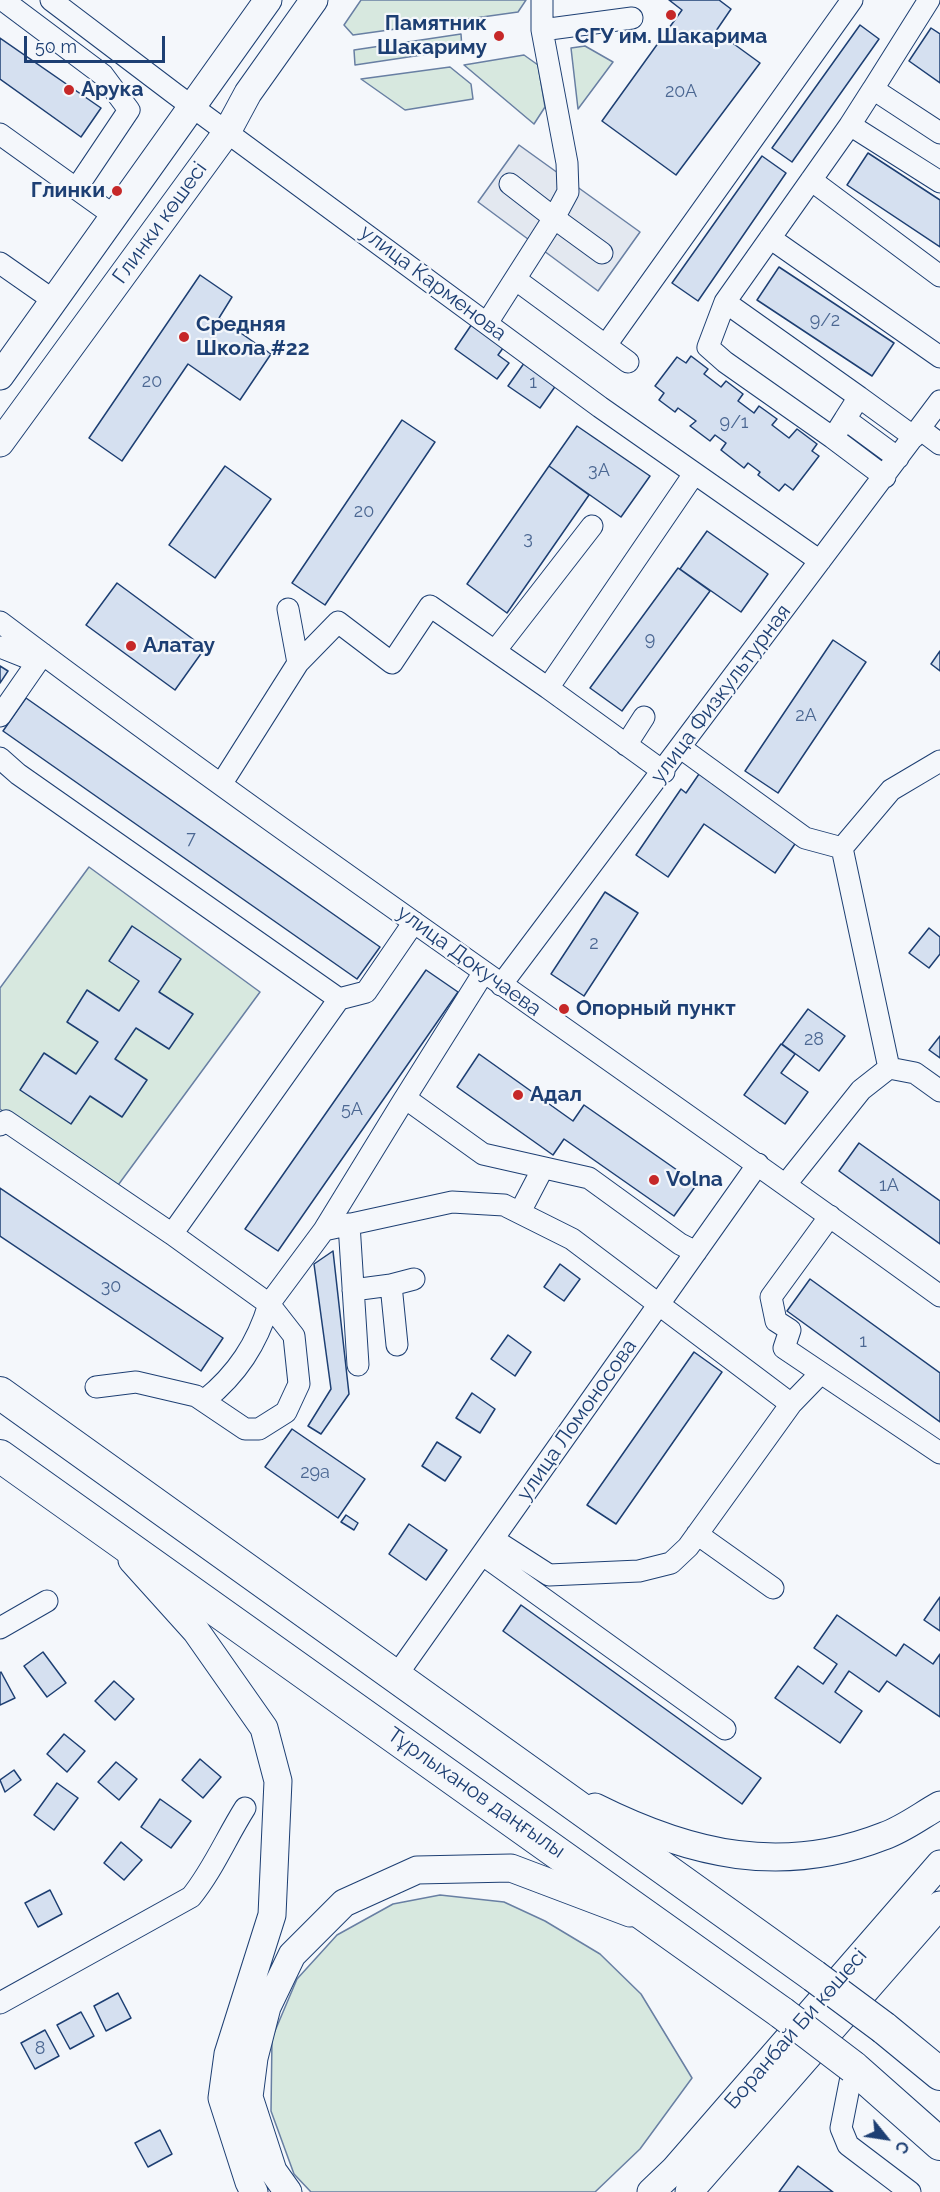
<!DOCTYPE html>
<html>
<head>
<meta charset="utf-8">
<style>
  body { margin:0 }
  #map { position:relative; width:940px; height:2192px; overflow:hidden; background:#f4f7fb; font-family:Raleway,sans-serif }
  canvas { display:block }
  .north { position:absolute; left:856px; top:2108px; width:60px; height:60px; -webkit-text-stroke:4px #f4f7fb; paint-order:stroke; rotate:120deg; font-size:16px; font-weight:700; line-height:24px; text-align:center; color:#1d3f73 }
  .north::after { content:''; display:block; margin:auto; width:21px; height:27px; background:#1d3f73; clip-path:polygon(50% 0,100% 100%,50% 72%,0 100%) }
  .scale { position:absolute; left:24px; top:36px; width:141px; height:27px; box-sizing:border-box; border:3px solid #1d3f73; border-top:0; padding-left:8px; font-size:18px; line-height:21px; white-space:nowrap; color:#1d3f73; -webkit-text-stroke:4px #f4f7fb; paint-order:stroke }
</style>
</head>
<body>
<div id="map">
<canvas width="940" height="2192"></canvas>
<div class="north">С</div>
<div class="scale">50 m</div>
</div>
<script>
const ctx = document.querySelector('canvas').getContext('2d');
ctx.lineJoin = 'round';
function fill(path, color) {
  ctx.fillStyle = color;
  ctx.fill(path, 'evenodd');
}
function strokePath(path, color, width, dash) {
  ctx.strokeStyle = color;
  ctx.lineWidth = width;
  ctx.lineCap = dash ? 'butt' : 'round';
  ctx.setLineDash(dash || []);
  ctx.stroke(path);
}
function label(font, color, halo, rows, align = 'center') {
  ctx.font = font + ' Raleway,sans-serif';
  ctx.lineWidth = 4.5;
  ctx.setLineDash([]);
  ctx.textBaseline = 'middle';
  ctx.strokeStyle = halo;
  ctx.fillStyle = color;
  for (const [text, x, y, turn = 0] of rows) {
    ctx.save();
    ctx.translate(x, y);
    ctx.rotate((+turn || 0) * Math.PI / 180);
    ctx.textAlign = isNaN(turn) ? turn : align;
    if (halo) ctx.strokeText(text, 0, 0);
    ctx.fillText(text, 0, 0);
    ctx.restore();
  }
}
const green = new Path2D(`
  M361 0H526L518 12 353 35 344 25Z
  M461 34 462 49 355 65 354 50Z
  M585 46 613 62 578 109 571 48Z
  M524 55 538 65 545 107 534 124 464 65Z
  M450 67 471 84 473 99 405 110 361 79Z
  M89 867 260 992 113 1192 0 1109V988Z
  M440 1895 504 1902 545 1921 600 1954 641 1994 692 2078 640 2149 595 2192H311L294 2174 271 2111 272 2038 297 1979 337 1935 393 1904Z`);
fill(green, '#d7e8df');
strokePath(green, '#687fa3', 1.5);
const parking = new Path2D(`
  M519 145 640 232 598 291 478 202Z`);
fill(parking, '#e3e8f0');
strokePath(parking, '#687fa3', 1.5);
const building = new Path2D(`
  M669 0H719L731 9 716 31 760 63 676 175 602 121 682 10Z
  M860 25 879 39 792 162 772 148Z
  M931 28 940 34V83L909 61Z
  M0 38 101 108 81 137 0 79Z
  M868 153 940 200V247L847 185Z
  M762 156 786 173 698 301 672 283Z
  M779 267 894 343 872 376 757 300Z
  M200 275 232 297 219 318 271 354 240 400 188 364 122 461 89 438Z
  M474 321 506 344 498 355 509 363 497 379 455 349Z
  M691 356 708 369 704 374 721 387 726 381 743 394 738 401 754 413 759 406 777 419 772 425 789 438 797 429 817 444 812 451 819 456 793 490 785 484 779 491 758 475 760 472 748 463 744 468 721 450 726 443 715 435 710 441 690 426 696 421 678 408 675 412 659 400 664 393 655 386 677 357 686 363Z
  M527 359 559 381 540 408 508 386Z
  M402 420 435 442 325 605 292 583Z
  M577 426 650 476 621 517 549 466Z
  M225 466 271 499 215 578 169 545Z
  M549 466 589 495 507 613 467 584Z
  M707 531 768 574 741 612 680 569Z
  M678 568 710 591 622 711 590 688Z
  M117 583 205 648 175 690 86 625Z
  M833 640 866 662 778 793 745 771Z
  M940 651V671L931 664Z
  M0 666 8 671 0 683Z
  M26 698 380 947 357 979 3 731Z
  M699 774 797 841 775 873 704 824 668 877 636 855 681 789 686 793Z
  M605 892 638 913 584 996 551 974Z
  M132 926 181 959 159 992 193 1014 169 1049 136 1028 115 1059 147 1080 122 1117 90 1096 71 1124 20 1090 44 1053 76 1074 98 1042 67 1022 87 990 119 1011 139 981 109 961Z
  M929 928 940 937V954L929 968 909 953Z
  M426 970 458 992 278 1251 245 1229Z
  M808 1009 845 1036 819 1071 782 1044Z
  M940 1036V1058L929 1050Z
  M781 1044 795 1054 781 1073 808 1092 785 1124 744 1095Z
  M479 1054 573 1121 584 1105 697 1184 674 1216 564 1139 553 1155 457 1087Z
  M859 1143 940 1201V1244L839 1171Z
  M0 1188 223 1338 201 1371 0 1236Z
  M333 1251 349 1394 321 1434 308 1426 331 1389 314 1264Z
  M560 1264 580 1279 564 1301 544 1287Z
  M810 1279 940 1373V1422L787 1311Z
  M508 1335 531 1352 515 1376 491 1359Z
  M694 1352 722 1372 616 1524 587 1505Z
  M472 1393 495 1409 480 1433 456 1418Z
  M292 1429 365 1479 338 1518 265 1467Z
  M437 1442 461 1457 445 1481 422 1466Z
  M346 1515 358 1523 354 1530 341 1522Z
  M409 1524 447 1550 426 1580 389 1554Z
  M940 1597V1631L924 1620Z
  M521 1605 761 1778 742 1804 503 1631Z
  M837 1615 896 1656 904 1644 933 1664 940 1654V1717L887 1681 879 1692 849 1671 835 1692 862 1711 840 1743 775 1698 798 1666 823 1684 837 1664 814 1648Z
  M43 1652 66 1683 47 1697 24 1666Z
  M1 1672 15 1698 0 1705V1673Z
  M114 1681 134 1699 115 1720 95 1701Z
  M64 1734 85 1751 67 1772 47 1754Z
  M200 1759 221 1777 203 1798 182 1780Z
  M116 1762 137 1779 119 1800 98 1782Z
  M14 1770 21 1780 5 1792 0 1780Z
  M57 1783 78 1798 54 1830 34 1815Z
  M160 1799 191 1821 171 1848 141 1827Z
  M121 1842 142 1860 124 1880 104 1863Z
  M50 1890 62 1914 38 1927 25 1903Z
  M118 1993 131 2018 106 2031 94 2006Z
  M81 2012 94 2036 70 2049 57 2025Z
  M45 2030 59 2056 35 2069 21 2043Z
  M160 2130 172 2154 148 2167 135 2143Z
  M798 2166 833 2192H779Z`);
fill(building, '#d5e0f0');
strokePath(building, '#1d3f73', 1.5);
const minor = new Path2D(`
  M3 0 103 75 129 110 76 189
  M51 0 175 94 600 407 820 561
  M929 0 873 89 940 133
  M542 30 632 18
  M873 89 850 125 940 182
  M850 125 725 302 708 347 725 362 833 438 845 419 898 458
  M0 134 113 215
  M811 180 940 276
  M510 184 554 218 568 192 567 163 542 30V0
  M770 238 940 357
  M0 263 53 300
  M515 279 628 362
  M725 302 859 397 845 419
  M487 323 554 218 602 253
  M606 345 852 0
  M859 397 914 437
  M920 429 940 444
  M833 438 885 477
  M0 622C308 854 628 1069 940 1296
  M0 647 38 662
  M495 651 592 526
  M298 663 338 622 392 663 430 606 548 688
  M0 716 43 654
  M626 745 644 717
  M681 748 805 838 842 848
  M0 758 18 774 339 999 366 992 414 922
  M664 772 548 688 694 474
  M222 783 298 663 288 609
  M842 848 889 1068
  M842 848 891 790 940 761
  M484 972 405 1098 483 1154 589 1178 680 1244 696 1252
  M501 985 940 401
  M0 1125 6 1121 172 1234 339 999
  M786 1184 861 1090 889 1068 915 1073 940 1091
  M520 1212 543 1168
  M830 1216 771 1297 776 1321 790 1330 784 1348 940 1453
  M349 1224 358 1365
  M324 1230 405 1098
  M172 1234 269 1304 324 1230 452 1202 504 1205 572 1239 791 1404 821 1373
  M391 1285 414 1279
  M353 1290 391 1285 397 1345
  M96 1387 136 1382 196 1396 245 1429H259L286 1412 299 1384 294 1336 269 1304
  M205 1400C237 1374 257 1344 269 1304
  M697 1534 773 1588
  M493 1539 549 1575 639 1571 671 1563 688 1547 791 1404
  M483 1555 725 1729
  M0 1628 47 1601
  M396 1676 758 1164
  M0 2003 191 1897C213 1870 226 1838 245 1808
  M853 2067 841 2128 848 2145 910 2192`);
const major = new Path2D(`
  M0 376 268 0
  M0 443 227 132 248 93 314 0
  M132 1560 196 1631 264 1728 278 1781 272 1915 228 2054 222 2098 249 2182 254 2192
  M595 1807C691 1855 782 1876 884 1836 904 1829 922 1815 940 1805
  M288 2192 273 2171 249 2097 254 2058 267 2007 292 1955 344 1903 417 1870 511 1868 630 1913
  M651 2192 674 2170 940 1864
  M689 2192 940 1905`);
const highway = new Path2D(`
  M0 1393 814 1976
  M0 1456 782 2013
  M884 2028 940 2074
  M853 2067 940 2144`);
strokePath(minor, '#1d3f73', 23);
strokePath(major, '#1d3f73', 29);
strokePath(highway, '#1d3f73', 34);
strokePath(minor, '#f4f7fb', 21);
strokePath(major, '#f4f7fb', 27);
strokePath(highway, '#f4f7fb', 32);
const highwayBridge = new Path2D(`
  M814 1976 884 2028
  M782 2013 853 2067`);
strokePath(highwayBridge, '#1d3f73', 34, []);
strokePath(highwayBridge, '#f4f7fb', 32);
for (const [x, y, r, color] of [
  [671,15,6,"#c62828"],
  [499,36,6,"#c62828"],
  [69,90,6,"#c62828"],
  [117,191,6,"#c62828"],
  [184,337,6,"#c62828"],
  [131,646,6,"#c62828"],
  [564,1009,6,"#c62828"],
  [518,1095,6,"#c62828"],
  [654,1180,6,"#c62828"]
]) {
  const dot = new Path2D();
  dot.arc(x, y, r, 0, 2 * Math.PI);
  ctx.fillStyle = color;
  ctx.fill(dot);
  strokePath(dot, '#f4f7fb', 2);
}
label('18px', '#4b6792', null, [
  ["20А",681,92],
  ["9/2",825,321],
  ["20",152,382],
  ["1",533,383],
  ["9/1",734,423],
  ["3А",599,471],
  ["20",364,512],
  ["3",528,539],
  ["9",650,640],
  ["2А",806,716],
  ["7",191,839],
  ["2",594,944],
  ["28",814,1040],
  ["5А",352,1110],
  ["1А",889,1186],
  ["30",111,1287],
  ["1",863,1342],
  ["29а",315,1473],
  ["8",40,2049]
]);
label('bold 21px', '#1d3f73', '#f4f7fb', [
  ["Памятник",487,24,"right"],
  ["Шакариму",487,48,"right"],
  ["СГУ им. Шакарима",671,37,"center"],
  ["Арука",81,90],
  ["Глинки",105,191,"right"],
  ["Средняя",196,325],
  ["Школа #22",196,349],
  ["Алатау",143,646],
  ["Опорный пункт",576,1009],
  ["Адал",530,1095],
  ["Volna",666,1180]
], 'left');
label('21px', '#1d3f73', '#f4f7fb', [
  ["Глинки көшесі",160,223,-54],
  ["улица Карменова",433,283,37],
  ["улица Физкультурная",721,694,-53],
  ["улица Докучаева",469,961,36],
  ["улица Ломоносова",577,1420,-55],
  ["Тұрлыханов даңғылы",476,1793,35],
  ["Боранбай Би көшесі",796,2029,-49]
]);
</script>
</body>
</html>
